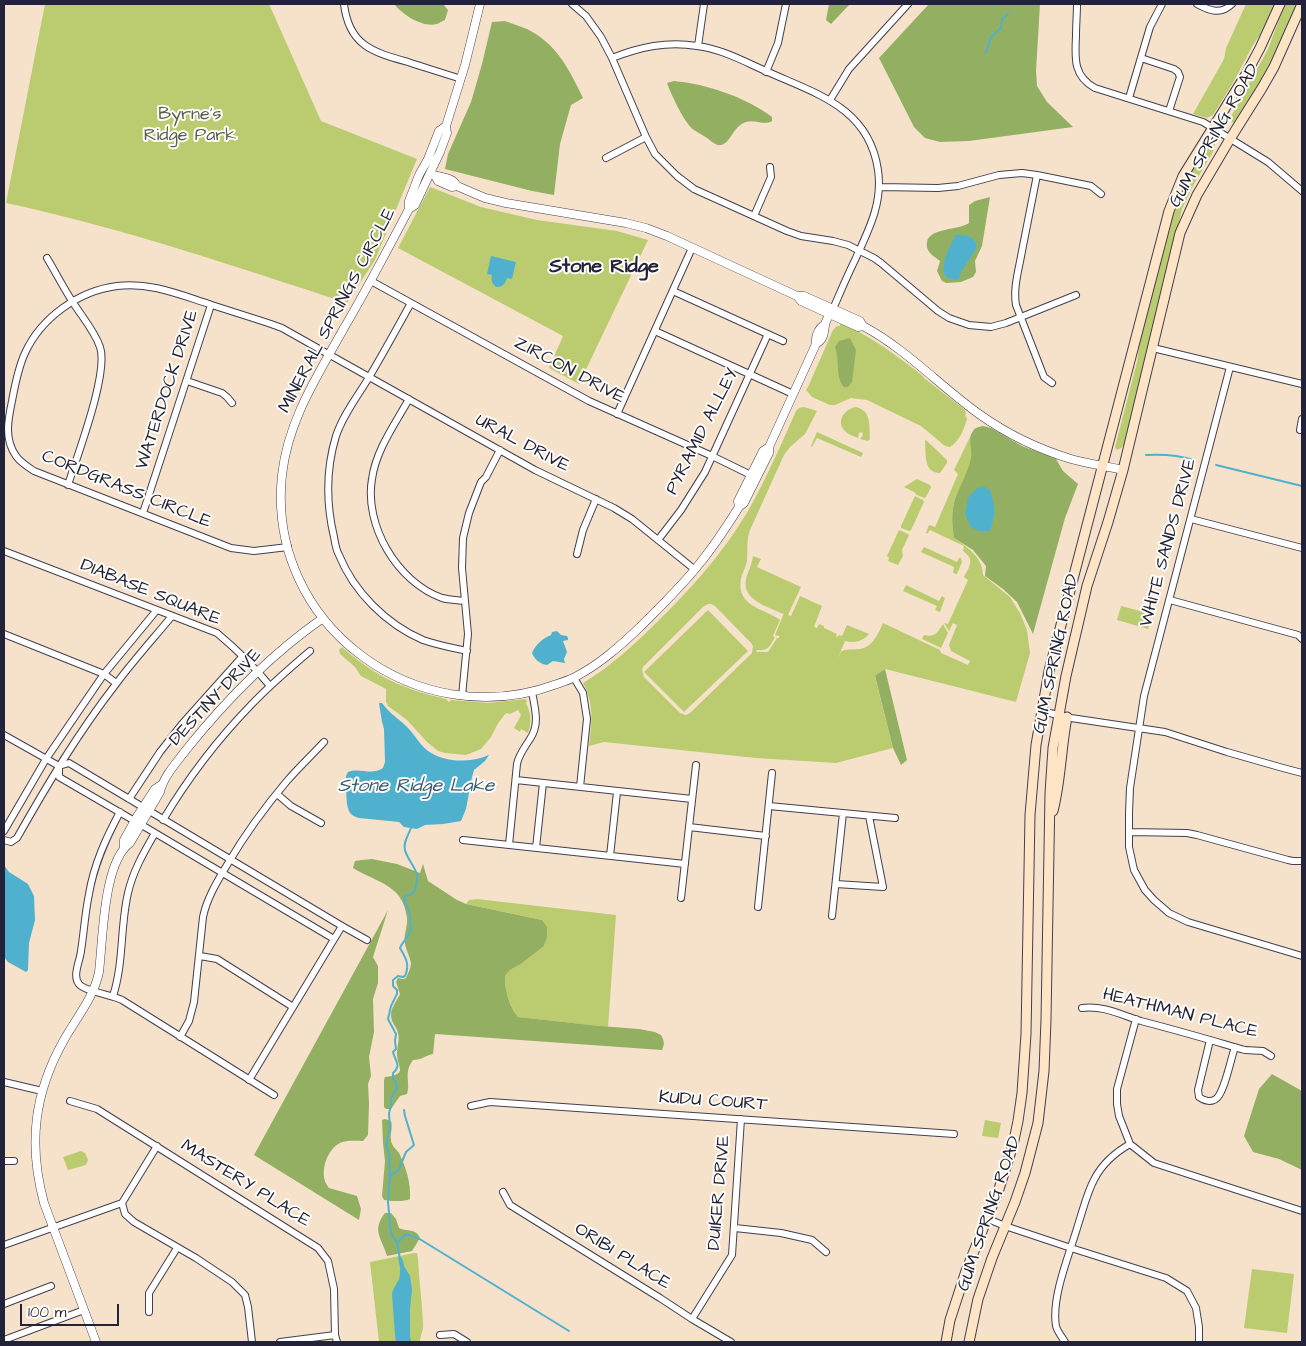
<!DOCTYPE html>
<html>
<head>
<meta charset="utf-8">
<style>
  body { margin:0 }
  #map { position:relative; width:1306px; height:1346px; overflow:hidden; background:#f6e2cb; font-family:"Architects Daughter",sans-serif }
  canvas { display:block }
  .frame { position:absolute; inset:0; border:5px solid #22223b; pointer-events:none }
  .scale { position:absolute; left:20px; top:1304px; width:99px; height:22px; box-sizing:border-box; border:2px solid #22223b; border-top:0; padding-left:6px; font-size:15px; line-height:18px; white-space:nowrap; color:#22223b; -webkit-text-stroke:4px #fdfcf7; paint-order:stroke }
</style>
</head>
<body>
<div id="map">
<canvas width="1306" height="1346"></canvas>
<div class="frame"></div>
<div class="scale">100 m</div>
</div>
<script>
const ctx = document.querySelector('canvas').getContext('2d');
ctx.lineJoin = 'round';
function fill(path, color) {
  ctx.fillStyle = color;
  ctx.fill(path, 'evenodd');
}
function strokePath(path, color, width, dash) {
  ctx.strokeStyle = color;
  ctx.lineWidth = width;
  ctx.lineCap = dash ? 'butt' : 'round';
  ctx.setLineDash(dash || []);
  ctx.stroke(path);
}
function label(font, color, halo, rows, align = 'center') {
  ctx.font = font + ' "Architects Daughter",sans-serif';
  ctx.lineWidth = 4;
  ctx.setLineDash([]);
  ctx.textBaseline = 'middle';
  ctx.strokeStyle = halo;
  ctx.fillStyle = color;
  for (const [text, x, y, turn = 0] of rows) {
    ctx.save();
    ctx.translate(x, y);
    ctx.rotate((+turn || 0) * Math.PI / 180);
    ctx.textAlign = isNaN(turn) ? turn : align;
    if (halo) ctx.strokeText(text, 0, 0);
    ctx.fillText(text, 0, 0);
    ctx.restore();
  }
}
fill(new Path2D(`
  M45 4H269L321 121 417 159 375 260 347 303C234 266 122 228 6 203Z
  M1246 4H1276L1266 26 1253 45 1233 83 1213 115 1207 118 1193 114 1224 59 1226 48Z
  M1285 4H1298C1280 45 1261 84 1236 121L1232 123 1231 119 1232 115 1268 49Z
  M1212 143 1215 144 1213 152 1194 184 1182 209 1126 443 1121 448 1117 450 1115 447 1137 362 1141 333 1174 210 1189 174 1205 148Z
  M430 187 481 207 537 220 617 231 648 240 579 384 549 368 563 336 398 248Z
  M842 323C873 338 896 355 923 376L924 378 965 410 966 414 965 416 967 418C965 428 959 442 950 447L945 446 921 426 867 400 851 398 835 405H830L812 397 806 390 808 387 833 330 837 326H840V324Z
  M804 407 817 411 805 434 790 447 784 455 750 530C746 541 748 550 747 561 746 567 742 573 741 579 736 607 764 608 780 620L773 636 775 637C769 647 769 651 757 650L756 652H768L777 638H779V636L775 635 784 613 783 614C769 607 741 600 746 579 748 571 752 565 753 556L761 559 757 567 801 587 788 615 791 616 800 596 822 606 814 627 817 628 819 624 824 626V628L837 634 836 637H837L839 635 842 636 847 625 869 634C862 642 855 643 845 641L838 658C840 655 840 652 842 651 846 648 859 651 866 647 875 642 879 632 883 623L940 650 941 653 968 665 970 661 951 651 949 645 957 625 953 623 949 631 944 623 948 624 968 580 964 577C970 565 975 560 963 551L964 546 930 530 927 534 926 533 929 525 935 527 936 525 958 474 954 470 972 433C970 442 973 447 972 456 971 471 960 485 955 499 951 512 952 525 954 538 967 547 983 557 983 575L1010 597 1020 613 1027 630 1030 653 1016 702 885 669 875 677 893 748 836 763 756 758 604 742 589 746C592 723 594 703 583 683 611 666 633 646 656 623 691 589 723 553 748 511 766 479 781 445 796 411L799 408ZM708 604H711L715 606 751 643 753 646 752 653 690 713 686 715 680 713 644 677 642 670 643 667 703 607Z
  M856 407C872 411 869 426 870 439L868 441 860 439 863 435 862 432 859 433 858 438C854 436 849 435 846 432 835 422 844 409 856 407Z
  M817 432 863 453 861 457 817 438 812 447 811 446Z
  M926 440 947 460V463L940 473C923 473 926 453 925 441Z
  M917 479 930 485 931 487 926 497 924 498 915 494 916 493 904 487Z
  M915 496 923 500 924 502 911 530 909 531 901 528V526Z
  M899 530 908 534 909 535 902 550 903 556 898 565 888 561 889 558 887 556Z
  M924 547 957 562 959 558H961L962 562 957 574 953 573 954 567 921 552Z
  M906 585 939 601 942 596 945 598 940 612 935 610 937 606 903 591Z
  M1121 606 1152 614 1148 629 1117 620Z
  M708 610 748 651 684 712 644 672Z
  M943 624 948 633 941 648 922 639 924 635C935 638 938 632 943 624Z
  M342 647C376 677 403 689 446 699L449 702 451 700 488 703 525 699 527 701 526 703C531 713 532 722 528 733L521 729 520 732 514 728 521 715 518 710 510 714 507 713 505 714 497 725 491 737 481 749 466 755 445 753 438 751 427 742 407 720 388 706 386 702V689L361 676 355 667 340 654 339 650Z
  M477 899 616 915 608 1027 518 1017C509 1004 505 992 505 976L510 970 521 964 543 947 542 920 466 904 469 900Z
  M985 1120 1001 1123 998 1138 982 1136Z
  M81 1151 85 1153 88 1160 86 1165 68 1170 63 1157Z
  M414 1253H417L418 1259C419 1280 422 1301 423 1323 424 1330 420 1335 420 1342H379L370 1262Z
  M1252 1269 1294 1274 1287 1333 1244 1328Z`), '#bacc6f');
fill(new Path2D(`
  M394 4H443L448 10 445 20C442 21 440 23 437 24 423 28 403 15 394 4Z
  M829 4H850L831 24 826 20Z
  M929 4H1040L1036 71 1037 86 1047 102 1073 127 969 141 940 142 925 138 914 127 879 58Z
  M505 21C512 24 520 26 527 29 557 44 569 69 583 98L571 105 560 144 554 195 532 191 445 169 448 154 471 102 482 64 492 22Z
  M674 81C707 84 745 97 772 117V121C764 126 755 119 746 122 733 126 731 143 721 145 716 146 711 141 707 138 703 135 698 133 694 130 684 123 671 94 667 83Z
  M990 197 982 246 975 261 976 272 973 277 961 282 946 283 942 281 937 271 940 261C934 256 925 252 927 242 929 228 959 230 969 223V205L975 201Z
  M850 338 856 350 852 382 848 387H844C835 377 840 360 835 347L839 341Z
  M983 426 991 428 1022 446 1056 459 1063 471 1078 484 1065 518 1033 634 1017 602 1003 589 985 576 986 566 973 550 954 538C952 525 951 512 955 499 960 485 968 473 971 458 973 449 967 439 973 431 975 427 979 427 983 426Z
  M885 669 907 760 901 765 893 748 875 676Z
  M372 859 397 864 420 873 423 864 428 881 457 900 466 904 542 920 547 927V938L543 947 521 964 510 970 505 976C505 992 509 1005 518 1017L600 1026 639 1029 655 1032 661 1035 663 1039 664 1044 662 1050 435 1034 433 1054C424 1056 422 1060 413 1060 403 1073 411 1082 407 1094L400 1096 391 1109H386L384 1107V1080L385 1077C409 1074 397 1068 397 1053 397 1046 400 1040 398 1033 397 1027 391 1023 391 1015 391 1007 397 1001 400 994L396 982 398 978 403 979 406 978C408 973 411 968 411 963 410 957 406 950 405 944 403 935 408 927 407 918 403 884 377 883 353 868L355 861 362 860Z
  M388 910 373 957 378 966V983L373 999 374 1032 369 1057 371 1076 368 1084 369 1103 368 1135 363 1141C355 1141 347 1140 340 1143 328 1149 321 1168 325 1181 325 1182 328 1187 329 1188L357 1196 361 1209 359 1220 254 1155Z
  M1272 1074 1302 1091V1170L1279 1159 1253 1152 1244 1136 1259 1089Z
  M385 1119 391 1121C393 1128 390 1133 391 1140 391 1145 396 1149 399 1153 406 1167 411 1183 410 1199 405 1202 390 1201 384 1200L382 1196 385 1161 383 1143 382 1120Z
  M385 1213H391L396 1219 399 1228C407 1232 416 1228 420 1238L412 1251 387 1256C382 1238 371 1231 385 1213Z`), '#93b062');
fill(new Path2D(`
  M956 235C965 234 974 236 977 246 973 257 961 268 959 278L956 280C952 279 947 279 945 275 939 267 951 243 956 235Z
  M491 256 516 262 512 279 507 278C505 284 503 287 496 287 492 283 491 281 492 275L487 274Z
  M985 487 990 490C995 506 997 516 989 531H979L971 527 965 514 968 498 977 488Z
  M557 631 561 635 567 636 568 638V640L563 641 567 652 564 659 565 663 553 661 547 665C540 664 535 660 532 653 536 644 542 639 551 635L552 632Z
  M379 703H382C389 713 399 719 407 727 415 735 420 745 428 751 445 763 470 763 489 755L485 761 474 770 472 777 466 809 461 821 443 824 425 825 417 829 404 827 399 822 359 818C355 817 351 815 349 811 345 803 347 785 346 776L348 772C360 767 371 776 383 768L385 762 384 729 382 722Z
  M4 865 9 872 28 884 34 896 35 920 29 943 28 970 26 972 8 962 4 957Z
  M401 1257 403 1261 404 1266 410 1276 412 1290 410 1309V1336L411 1342H396L395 1335 392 1294C393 1288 397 1284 399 1279 401 1272 400 1265 398 1258Z`), '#4fb1ce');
strokePath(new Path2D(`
  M986 53 991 37 1001 28 1002 19 1008 14
  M1146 455C1164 454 1178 455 1194 460
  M1216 465 1302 486
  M390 1177 399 1169 406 1152 414 1145 405 1116 404 1110
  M397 1243 406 1234 418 1238 569 1331
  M400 1259 397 1243 391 1233 388 1202 390 1172 389 1154 386 1144 390 1129 389 1113 391 1106V1098L397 1088 396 1083 393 1078V1073C402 1065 395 1061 393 1052L396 1049 395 1041 396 1034 388 1019 391 1006 397 994V990L393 986V980L398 976 403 977 405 976C410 965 406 958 400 948 403 940 412 935 411 927 411 925 409 912 409 911 406 905 403 902 405 896 412 895 414 893 416 887 416 883 418 878 417 875 415 866 407 859 405 850 403 842 408 836 411 828`), '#4fb1ce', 2);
const minor = new Path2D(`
  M344 4C349 46 373 52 408 62 426 68 443 73 461 79
  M572 4 586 16 601 37 612 58 646 137 655 154 677 176 694 189 787 231 801 236 833 241 848 245 874 258 881 263 938 311 949 318 969 325 991 327 1006 323 1076 295
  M1077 4C1077 14 1076 25 1076 36 1075 58 1073 76 1095 88L1203 122 1268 162 1302 191
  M1197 4C1210 11 1221 15 1232 4
  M698 46 704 4
  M612 58C640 47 667 41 697 46 722 49 745 62 768 72 817 94 869 108 878 170 883 204 868 231 855 260 847 276 840 293 833 309
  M1141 58 1174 69 1178 72 1180 77 1169 111
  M766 72 778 43 786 4
  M1129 98 1150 27 1162 4
  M830 100 849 69 908 4
  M606 158 646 137
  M1037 175C1032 201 1027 226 1022 251 1019 269 1013 287 1016 305L1044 377 1052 383
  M880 187 938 188 958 186 999 175 1022 173 1037 175 1091 186 1101 194
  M754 216 771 177 770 167
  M47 258C56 273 64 289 74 304 83 318 95 332 100 347 109 373 77 456 68 485
  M371 281 589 401 712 456 755 477
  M673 291 783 341
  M411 303C397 328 383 354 368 379 357 397 343 415 336 436 326 469 326 503 334 537 335 543 336 550 339 555 354 592 386 624 423 640 437 645 453 648 467 651
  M655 331 793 394
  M1153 348 1302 384
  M1230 367 1144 696 1130 788 1129 813V847L1134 870 1145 890 1154 900 1169 913 1188 922 1302 956
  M187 381 222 393 227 397 232 403
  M409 399C395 424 376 450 372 479 364 525 397 582 442 598 450 600 458 600 465 601
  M617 414 692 248
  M1300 430 1302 419
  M143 513 211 305
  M1191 519 1302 548
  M658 540 681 510 705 472 768 334
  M288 547 254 551 231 548 34 471C28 467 20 462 16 456 4 439 8 420 12 401 15 385 18 368 25 353 41 318 78 291 117 286 150 282 178 294 209 304 230 311 250 317 271 324L282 328 321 350 535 470 614 508 632 519 694 569
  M4 551 217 633C236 649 254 666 270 686
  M577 554 583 530 596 499
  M1170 600 1298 635 1302 639
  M4 634 104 674 116 683
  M574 678 583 693 587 719 580 787
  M462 696 468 634 462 568 463 538 469 513 481 482 486 477 500 450
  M1041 711 1071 718 1165 732 1227 752 1283 768 1302 773
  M4 735 59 766 69 763 342 926
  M59 766V777L145 827 334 939
  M516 780 692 799
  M277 794 291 806 321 823
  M129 799 160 752 182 724 242 657
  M769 806 895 818
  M120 812C106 838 94 864 89 894 85 913 84 932 81 951 80 961 72 976 79 984 84 991 112 995 122 1000L274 1095
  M163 820C188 778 217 740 251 705 269 686 290 668 310 651
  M689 827 766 836
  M4 831 46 759 78 712 104 674 156 611
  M1129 832 1187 833 1197 835 1288 860 1293 861H1302
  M4 840 11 842 17 838C47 785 78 733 116 684 133 661 153 639 172 616
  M463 840 685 864
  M509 845 517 764C519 754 525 747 530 739 540 724 535 709 532 692
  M536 848 543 783
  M610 856 617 792
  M836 884 883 887 869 816
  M681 898 696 765
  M758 907 772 773
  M832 916 843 813
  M200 956 217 959 293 1007
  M113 996C124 962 120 927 128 893 133 871 144 852 155 833
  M1082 1008C1103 1005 1121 1015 1141 1021 1176 1030 1210 1040 1245 1050L1263 1051 1271 1056
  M1136 1019 1117 1089V1104L1119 1116 1130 1144 1154 1163 1302 1211
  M180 1037 189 1021 194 1002 203 917C207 898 217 882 227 865 244 836 265 807 287 781 299 767 312 755 324 742
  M1210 1040 1198 1090 1199 1097C1204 1101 1212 1103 1217 1098 1225 1090 1231 1058 1235 1047
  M249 1080 342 926 367 940
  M4 1082 42 1091
  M70 1101 97 1109 318 1248 328 1261 334 1289 335 1335 337 1342
  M471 1106 490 1102 954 1134
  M4 1161H14
  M503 1192 510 1205 660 1298 692 1319 731 1342
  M122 1203 125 1214 134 1222 196 1258 232 1282 245 1295 248 1307 252 1342
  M988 1219 1005 1226 1071 1248 1166 1278 1187 1291 1196 1308 1199 1327V1342
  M735 1228 781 1233 812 1240 826 1252
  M4 1245 122 1203 157 1146
  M4 1304 51 1286
  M149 1312V1293L177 1248
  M692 1319 732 1255 741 1119
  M440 1335 454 1334 467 1342
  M4 1340 84 1310
  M280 1342 335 1335
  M1065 1342C1062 1337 1057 1331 1056 1326 1051 1297 1070 1253 1078 1225 1083 1210 1087 1192 1095 1178 1103 1163 1116 1152 1130 1144`);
const tertiary = new Path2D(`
  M480 4 465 65 446 126 447 133 440 152 415 205 409 209C388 249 367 289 344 328 318 375 288 420 282 475 266 625 417 736 557 684 563 682 569 680 575 677 600 664 620 646 640 627 660 607 682 586 700 563 714 546 727 526 739 507L744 503 769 453V447L816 344C824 339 824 333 825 325 826 319 830 314 833 309
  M431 174C441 178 452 176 457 186
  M435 176 438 181 452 187 457 186 485 198 506 203 626 223 646 228 667 236 797 296H804L860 321 863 326C906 349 940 386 979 414 1007 434 1038 449 1071 459 1088 464 1106 466 1123 470
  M409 209V201L419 175 428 159 439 131 446 126
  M797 296 801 301 858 327 863 326
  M816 344C815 335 818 329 825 324
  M739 507 738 501 763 451 769 447
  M124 847V840L138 815 155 789 161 785
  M96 1342 44 1203C28 1144 34 1093 64 1040 77 1017 94 997 99 972 103 940 103 862 130 843L160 792C163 777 177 762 186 750 226 700 270 655 323 618`);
const secondary = new Path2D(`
  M1053 811C1061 780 1061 748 1067 717
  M946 1342 950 1320 966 1271 999 1189 1013 1145 1018 1121 1022 1093 1026 1034 1030 815 1036 745 1049 671 1169 211 1183 176 1245 76 1260 48 1280 4
  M969 1342 978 1299 992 1258 1015 1202 1025 1173 1038 1123 1044 1071 1046 1020 1050 793 1053 748 1066 676 1087 586 1108 522 1123 470 1180 233 1197 195 1230 139 1262 88 1274 67 1302 4`);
strokePath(minor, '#423f51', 8);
strokePath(tertiary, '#423f51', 9);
strokePath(secondary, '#423f51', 11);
strokePath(minor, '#fff', 6);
strokePath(tertiary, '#fff', 8);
strokePath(secondary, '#ffe4c6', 9);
label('18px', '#575e4d', '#fdfcf7', [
  ["Byrne's",190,115],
  ["Ridge Park",190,136]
]);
label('18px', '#22223b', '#fdfcf7', [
  ["GUM SPRING ROAD",1215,136,-60],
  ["MINERAL SPRINGS CIRCLE",338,311,-62],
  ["ZIRCON DRIVE",569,371,28],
  ["WATERDOCK DRIVE",168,390,-72],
  ["PYRAMID ALLEY",703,432,-63],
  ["URAL DRIVE",522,444,28],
  ["CORDGRASS CIRCLE",126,490,22],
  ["WHITE SANDS DRIVE",1169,543,-75],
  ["DIABASE SQUARE",150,593,22],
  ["GUM SPRING ROAD",1057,654,-78],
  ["DESTINY DRIVE",216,698,-47],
  ["HEATHMAN PLACE",1180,1014,14],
  ["KUDU COURT",713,1102,4],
  ["MASTERY PLACE",245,1184,32],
  ["DUIKER DRIVE",720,1193,-85],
  ["GUM SPRING ROAD",990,1214,-71],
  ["ORIBI PLACE",622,1257,32]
]);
label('italic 19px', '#345b76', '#fdfcf7', [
  ["Stone Ridge Lake",416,787]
]);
label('bold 20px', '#22223b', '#fdfcf7', [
  ["Stone Ridge",604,268]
]);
</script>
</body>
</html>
